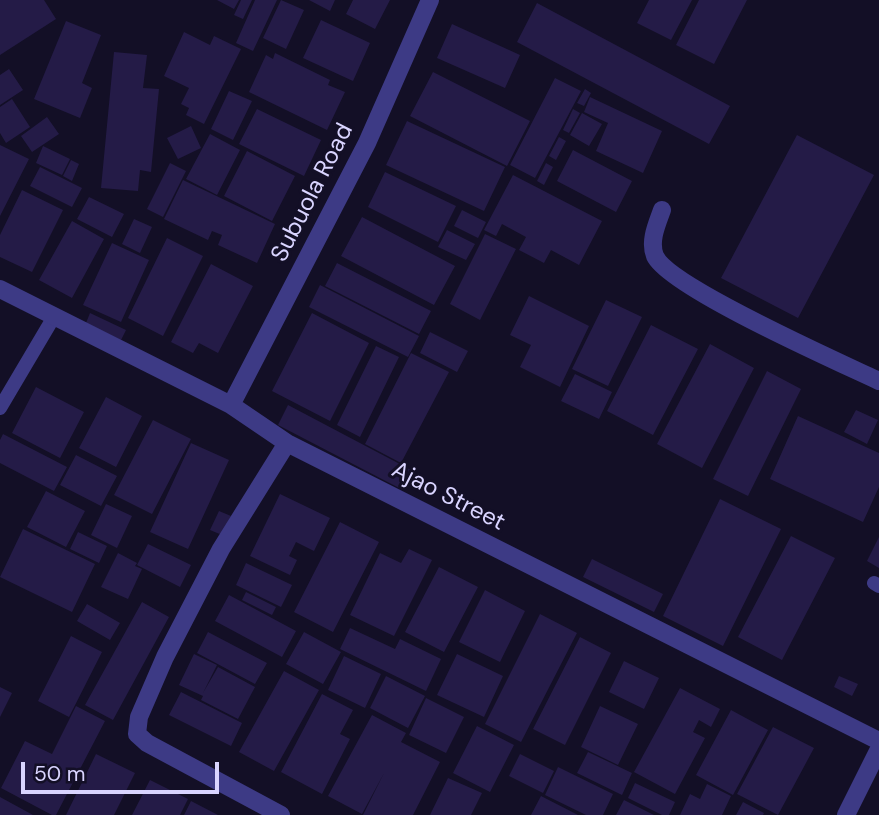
<!DOCTYPE html>
<html>
<head>
<meta charset="utf-8">
<style>
  body { margin:0 }
  #map { position:relative; width:879px; height:815px; overflow:hidden; background:#130f26; font-family:"DM Sans",sans-serif }
  canvas { display:block }
  .scale { position:absolute; left:21px; top:762px; width:198px; height:32px; box-sizing:border-box; border:4px solid #d9d4ff; border-top:0; padding-left:9px; font-size:21px; line-height:24px; white-space:nowrap; color:#d9d4ff; -webkit-text-stroke:5px #130f26; paint-order:stroke }
</style>
</head>
<body>
<div id="map">
<canvas width="879" height="815"></canvas>
<div class="scale">50 m</div>
</div>
<script>
const ctx = document.querySelector('canvas').getContext('2d');
ctx.lineJoin = 'round';
function fill(path, color) {
  ctx.fillStyle = color;
  ctx.fill(path, 'evenodd');
}
function strokePath(path, color, width, dash) {
  ctx.strokeStyle = color;
  ctx.lineWidth = width;
  ctx.lineCap = dash ? 'butt' : 'round';
  ctx.setLineDash(dash || []);
  ctx.stroke(path);
}
function label(font, color, halo, rows, align = 'center') {
  ctx.font = font + ' "DM Sans",sans-serif';
  ctx.lineWidth = 6;
  ctx.setLineDash([]);
  ctx.textBaseline = 'middle';
  ctx.strokeStyle = halo;
  ctx.fillStyle = color;
  for (const [text, x, y, turn = 0] of rows) {
    ctx.save();
    ctx.translate(x, y);
    ctx.rotate((+turn || 0) * Math.PI / 180);
    ctx.textAlign = isNaN(turn) ? turn : align;
    if (halo) ctx.strokeText(text, 0, 0);
    ctx.fillText(text, 0, 0);
    ctx.restore();
  }
}
fill(new Path2D(`
  M0 0H44L56 19 0 55Z
  M217 0H239L234 9Z
  M241 0H252L243 19 234 15Z
  M255 0H277L253 51 236 43Z
  M281 0 304 10 286 49 263 38Z
  M309 0H335L330 11Z
  M353 0H390L375 29 346 14Z
  M649 0H692L671 40 637 23Z
  M699 0H747L714 64 676 45Z
  M537 3 730 106 709 144 517 42Z
  M321 20 370 43 353 81 303 58Z
  M66 21 101 35 82 83 92 88 80 118 34 99Z
  M452 24 520 55 505 88 437 58Z
  M184 32 210 45 214 36 241 49 204 124 186 115 189 108 181 104 189 88 164 76Z
  M114 52 147 55 143 88 159 89 151 172 140 170 138 191 101 188Z
  M275 53 330 80 328 85 345 92 327 130 249 92 266 55 273 59Z
  M9 69 23 90 0 105V75Z
  M433 72 530 121 507 166 410 116Z
  M555 78 581 91 535 178 510 165Z
  M585 89 591 93 584 106 577 103Z
  M229 91 252 101 233 140 211 129Z
  M590 97 662 131 643 173 596 151 608 123 584 112Z
  M12 99 30 127 6 143 0 133V107Z
  M257 109 321 140 304 176 239 144Z
  M573 109 580 113 569 133 563 130Z
  M582 113 602 124 589 146 570 135Z
  M47 117 59 134 32 152 21 136Z
  M407 121 505 167 484 211 386 165Z
  M191 126 201 148 178 159 167 138Z
  M210 134 240 150 217 195 186 179Z
  M797 135 874 175 798 318 721 278Z
  M559 137 566 141 556 160 549 156Z
  M0 145 29 159 0 216Z
  M43 146 70 159 62 175 36 163Z
  M573 150 632 181 616 212 557 181Z
  M247 151 295 176 272 221 224 196Z
  M71 160 79 164 72 181 63 176Z
  M170 163 186 171 163 217 147 209Z
  M546 163 553 167 544 185 537 181Z
  M40 167 82 188 72 207 30 186Z
  M385 172 456 206 438 242 368 207Z
  M513 175 602 221 579 265 551 250 544 263 519 250 526 237 502 224 496 236 484 230Z
  M183 180 275 224 257 263 218 245 222 235 212 231 208 240 164 219Z
  M22 190 63 210 32 272 0 257V235Z
  M89 197 124 214 112 237 77 219Z
  M462 210 486 222 478 238 454 226Z
  M362 217 455 266 434 305 341 256Z
  M134 219 152 227 140 253 122 244Z
  M72 221 104 239 72 298 39 280Z
  M447 230 475 244 466 260 438 247Z
  M485 234 516 249 480 320 450 304Z
  M167 238 203 256 163 336 128 318Z
  M112 243 149 260 121 322 83 305Z
  M337 263 431 311 419 334 325 286Z
  M211 264 253 286 218 353 199 343 193 353 171 342Z
  M320 285 419 336 408 357 309 307Z
  M529 296 589 326 560 387 520 367 531 345 510 335Z
  M606 300 642 317 608 386 572 369Z
  M90 313 126 330 121 340 86 323Z
  M312 313 369 343 330 421 272 391Z
  M651 325 698 349 653 435 607 411Z
  M430 332 468 351 457 372 420 353Z
  M710 344 754 368 702 468 657 444Z
  M376 346 399 357 360 437 337 425Z
  M411 353 449 372 401 463 365 444Z
  M767 371 801 389 748 496 713 479Z
  M575 374 612 392 599 419 561 401Z
  M36 387 84 412 60 458 12 433Z
  M106 397 142 416 116 467 79 448Z
  M288 405 413 471 403 490 278 425Z
  M856 410 878 420 867 444 844 432Z
  M798 416 879 453V487L863 522 770 479Z
  M153 420 191 439 152 514 114 495Z
  M3 434 67 467 54 491 0 463V440Z
  M191 443 229 460 188 549 150 532Z
  M76 455 117 476 101 506 60 485Z
  M46 491 85 511 66 547 27 527Z
  M280 494 330 518 314 551 296 542 289 556 297 560 290 575 250 556Z
  M720 499 781 529 723 646 663 616Z
  M106 504 132 516 117 548 91 535Z
  M219 511 231 516 222 535 210 530Z
  M340 522 379 542 333 632 294 612Z
  M23 529 95 564 72 612 0 577Z
  M78 532 107 546 99 563 70 549Z
  M791 536 835 558 782 660 738 637Z
  M879 537V568L867 561Z
  M148 544 191 565 180 587 137 565Z
  M409 549 432 560 394 636 350 615 380 553 401 563Z
  M118 553 137 563 135 566 142 569 128 599 101 587Z
  M592 559 663 594 654 612 583 577Z
  M246 563 292 585 281 607 236 585Z
  M439 567 478 587 444 652 405 632Z
  M485 590 525 611 500 662 459 642Z
  M246 592 276 607 272 615 242 600Z
  M229 595 296 631 282 657 215 621Z
  M142 602 169 617 113 720 85 705Z
  M87 604 120 623 110 640 77 621Z
  M540 614 577 633 521 742 485 724Z
  M350 628 395 649 400 639 441 659 426 691 340 649Z
  M208 632 267 663 255 684 197 653Z
  M304 632 341 652 323 684 286 664Z
  M71 636 102 652 69 717 38 701Z
  M580 637 611 653 565 745 533 729Z
  M194 654 217 665 203 693 218 667 255 687 238 719 201 700 203 696 179 685Z
  M457 654 503 676 484 717 437 695Z
  M344 656 381 674 365 708 328 690Z
  M624 661 659 678 644 709 609 692Z
  M284 671 319 690 274 771 239 752Z
  M386 676 425 696 408 728 370 708Z
  M839 676 858 684 852 696 834 687Z
  M0 687 12 693 0 717Z
  M680 688 720 709 711 727 699 720 693 732 705 738 675 794 634 772Z
  M181 692 242 723 231 746 169 715Z
  M322 694 353 710 340 734 350 739 322 794 281 772Z
  M426 698 464 717 446 753 409 735Z
  M76 706 105 721 56 815H52L1 788 25 741 52 754Z
  M600 706 638 724 618 765 581 747Z
  M731 710 768 730 733 795 696 775Z
  M372 715 406 733 401 742 440 762 413 815H363L384 773 362 814 328 796Z
  M477 726 514 745 490 792 453 773Z
  M773 727 814 748 778 815 737 794Z
  M588 752 632 773 622 795 577 773Z
  M96 754 135 773 114 815H66Z
  M520 754 554 771 543 793 509 776Z
  M558 767 613 794 603 815H586L545 795Z
  M448 778 482 793 471 815H430Z
  M150 780 188 799 180 815H132Z
  M635 783 675 802 669 815H662L628 798Z
  M707 784 731 796 722 815H680L690 794 700 799Z
  M541 796 578 815H531Z
  M0 797 33 815H0Z
  M624 800 654 815H616Z
  M191 801 218 815H184Z
  M743 802 764 813 763 815H736Z`), '#241b47');
strokePath(new Path2D(`
  M0 408 55 315
  M874 583 879 586`), '#3d3a85', 14);
strokePath(new Path2D(`
  M662 210C657 224 649 241 655 256 669 287 841 363 879 381
  M0 289 231 405 287 443 879 741
  M231 405 367 143 430 0
  M281 815 147 743 137 734 139 717 165 657 221 549 287 443
  M846 815 879 749`), '#3d3a85', 18);
label('24px', '#d9d4ff', '#130f26', [
  ["Subuola Road",313,193,-63],
  ["Ajao Street",448,497,27]
]);
</script>
</body>
</html>
